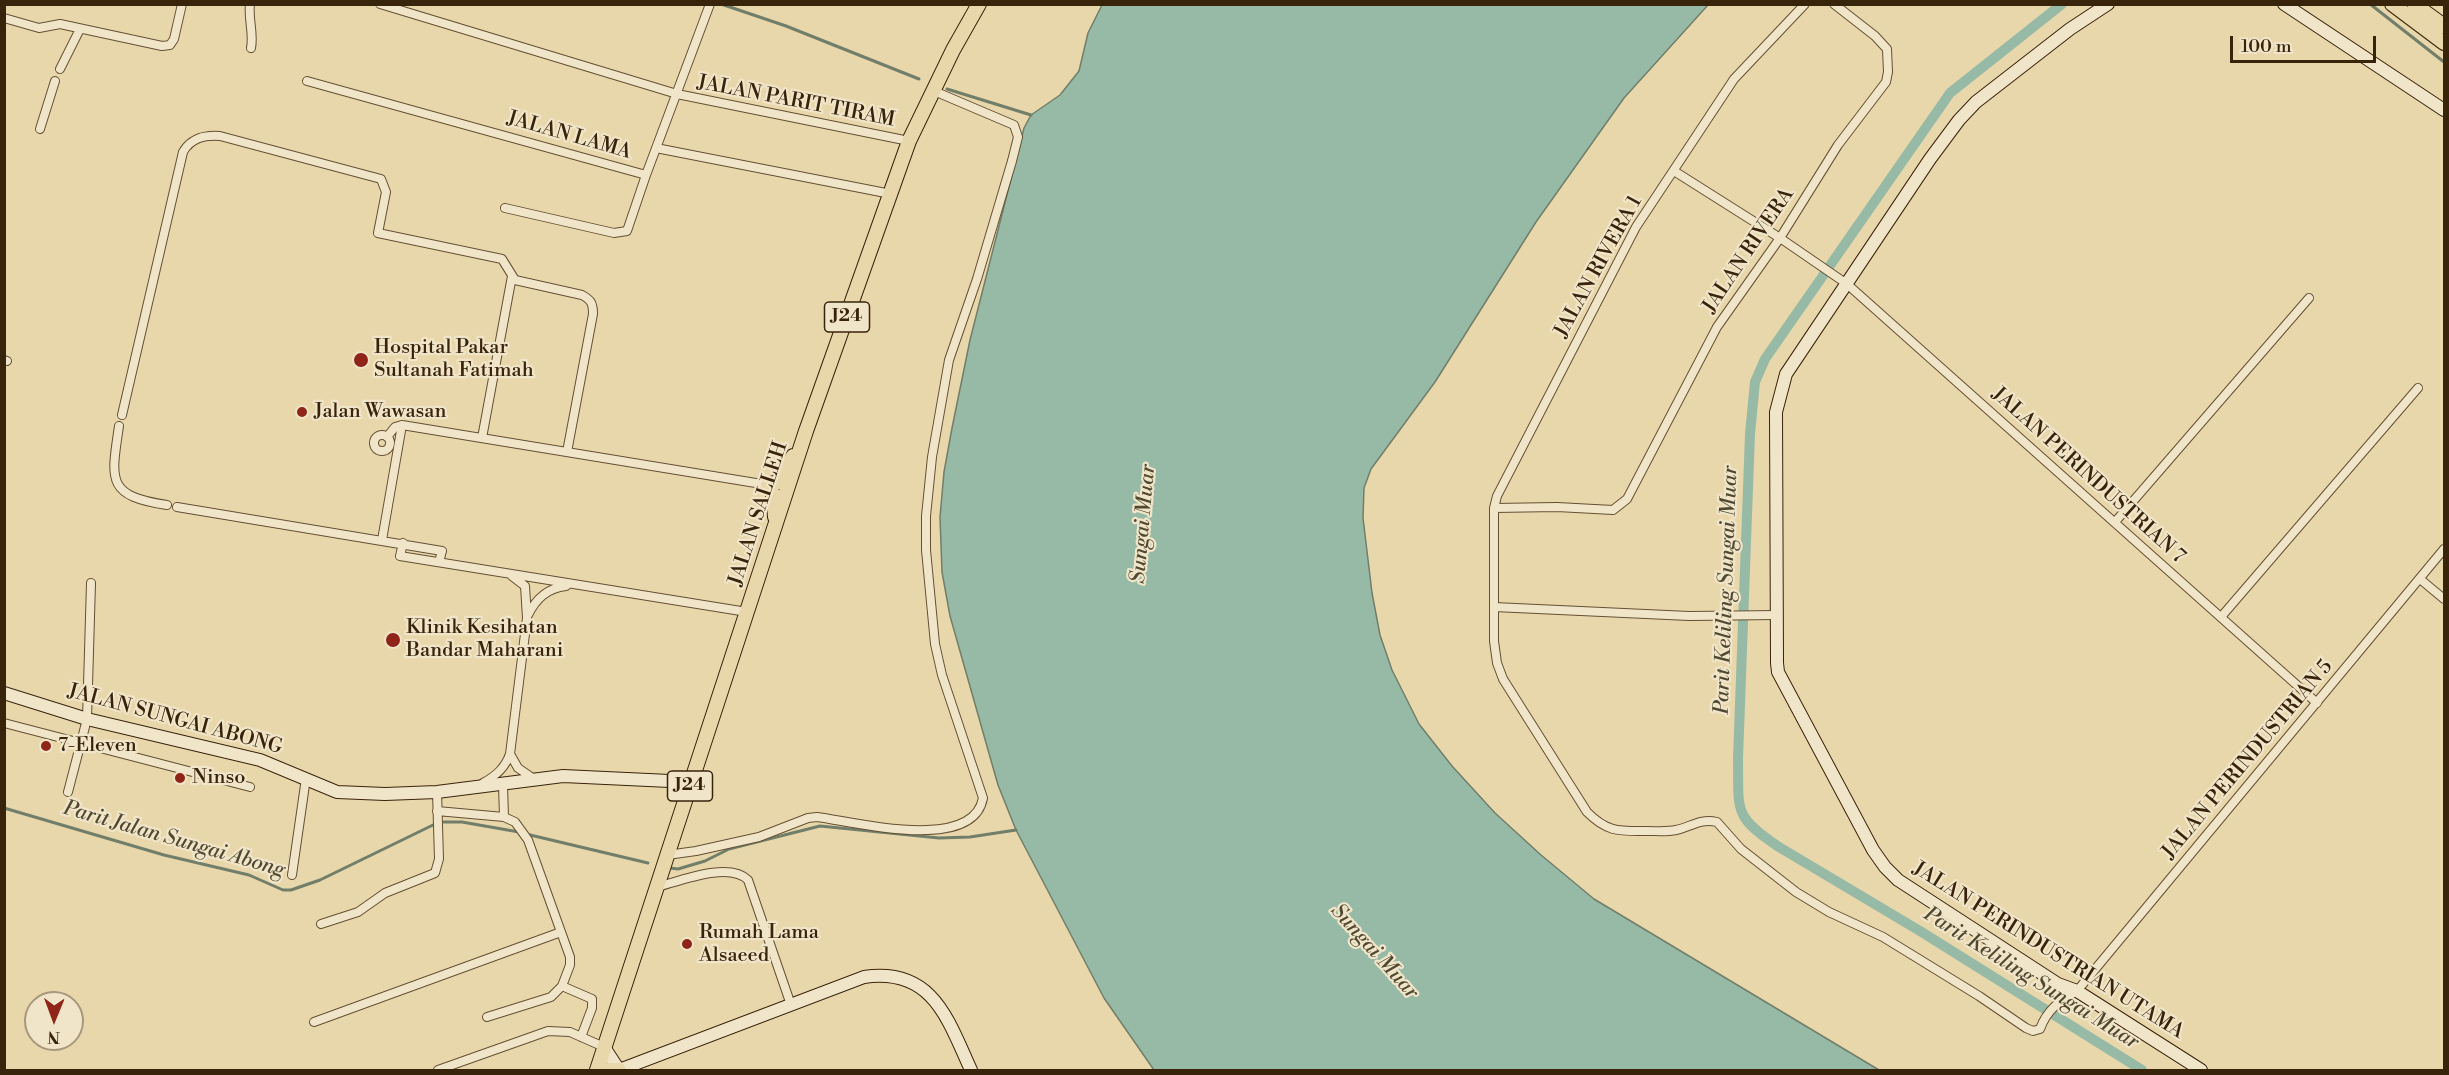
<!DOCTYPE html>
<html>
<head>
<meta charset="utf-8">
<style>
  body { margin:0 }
  #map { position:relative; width:2449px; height:1075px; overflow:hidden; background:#e9d7ac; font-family:"Libre Bodoni",serif }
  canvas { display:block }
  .frame { position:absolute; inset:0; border:6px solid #38230b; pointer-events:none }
  .north { position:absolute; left:24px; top:991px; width:60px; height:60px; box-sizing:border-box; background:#f1e5c9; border:2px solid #a7977d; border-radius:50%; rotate:181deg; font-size:16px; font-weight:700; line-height:24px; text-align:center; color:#38230b }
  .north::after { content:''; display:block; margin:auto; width:21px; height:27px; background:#8f2418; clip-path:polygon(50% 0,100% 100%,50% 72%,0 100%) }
  .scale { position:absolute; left:2230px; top:36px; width:146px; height:27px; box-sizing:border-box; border:3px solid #38230b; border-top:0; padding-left:8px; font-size:18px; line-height:21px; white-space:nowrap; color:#38230b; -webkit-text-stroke:4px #f1e5c9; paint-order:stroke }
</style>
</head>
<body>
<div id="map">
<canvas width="2449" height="1075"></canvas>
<div class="frame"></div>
<div class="north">N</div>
<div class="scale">100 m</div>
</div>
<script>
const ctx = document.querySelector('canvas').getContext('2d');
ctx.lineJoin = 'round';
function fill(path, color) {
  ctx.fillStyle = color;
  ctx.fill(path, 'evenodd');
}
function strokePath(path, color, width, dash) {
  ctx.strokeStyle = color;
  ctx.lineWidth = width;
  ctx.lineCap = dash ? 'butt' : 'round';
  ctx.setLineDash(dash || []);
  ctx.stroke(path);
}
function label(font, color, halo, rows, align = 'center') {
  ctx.font = font + ' "Libre Bodoni",serif';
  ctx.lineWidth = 4.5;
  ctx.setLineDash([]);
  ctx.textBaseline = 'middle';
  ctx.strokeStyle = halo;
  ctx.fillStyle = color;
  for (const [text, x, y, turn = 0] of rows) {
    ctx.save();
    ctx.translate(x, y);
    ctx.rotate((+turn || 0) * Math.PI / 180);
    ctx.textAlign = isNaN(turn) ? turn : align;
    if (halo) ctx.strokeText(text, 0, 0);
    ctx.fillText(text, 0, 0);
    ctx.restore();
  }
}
const water = new Path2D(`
  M1102 5H1708L1624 98 1536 222 1435 382 1371 469 1364 488 1363 518 1372 593 1380 635 1392 670 1419 724 1452 766 1495 813 1541 855 1594 899 1879 1070H1154L1104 998 1016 830 998 785 950 616 942 572 940 517 944 472 952 428 970 340 1024 128 1031 115 1060 95 1079 71 1088 33Z`);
fill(water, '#97baa7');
strokePath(water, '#717e69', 1.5);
strokePath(new Path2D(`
  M721 4 786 26 919 79
  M2370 4 2444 62
  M947 89 1031 115
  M4 808 164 855 249 875 283 890H291L320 880 433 825
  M444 822H462L519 832
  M526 834 648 863
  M670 868 678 869 705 861 729 849 820 826 939 838 970 837 1016 830`), '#717e69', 3);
strokePath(new Path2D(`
  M2062 4 1950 93 1765 359 1755 382 1750 434 1738 758C1739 810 1732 816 1779 847L1920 931 2142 1070`), '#97baa7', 10);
const street = new Path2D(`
  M250 4C248 20 254 33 251 48
  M380 4 677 94 909 141
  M1805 4 1734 79 1636 227 1497 496 1494 508V641L1497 663 1503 679 1587 812C1608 833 1620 831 1647 831 1657 831 1667 832 1676 830 1691 827 1700 818 1717 822L1741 849 1796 892 1829 912 1883 937 1979 996 2026 1028 2033 1031 2040 1029C2047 1010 2059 1001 2077 991L2444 549
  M4 18 39 28 60 24 162 46 170 45 174 39 182 4
  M60 69 80 29
  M307 81 646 175 710 4
  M40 129 55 81
  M656 148 891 194
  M1674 171 1780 238 1847 284 2317 703
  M505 208 614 233 627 231 646 175
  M4 360 7 361
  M122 415 183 152C191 138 204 135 220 136L381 179 386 192 378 233 502 259 515 280 582 295C591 300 593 303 593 314L567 452
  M119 426C111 480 106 496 167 505
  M374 443a8 8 0 1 1 16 0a8 8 0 1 1-16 0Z
  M387 437 395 427 402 425 768 485
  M482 438 512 276
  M177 507 442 551 439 562
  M1494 508 1557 507 1613 510 1627 499 1717 327 1780 238 1838 145 1886 82 1888 72 1887 49 1875 36 1834 4
  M2115 522 2309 298
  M382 540 402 425
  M403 543 400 556 747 612
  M2420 579 2444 599
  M1494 607 1689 616 1777 615
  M528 615C536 599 547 588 566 586
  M2221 617 2418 388
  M4 723 250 787
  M510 754 518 768 534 779
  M483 783C496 776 505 768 510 754L527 618 525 586 512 576
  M503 785 504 817
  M68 792 87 719 91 583
  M437 811 504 817 515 822 528 840 570 957V965L562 986 551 997 487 1017
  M667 855 696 851 759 837 808 818 817 817C856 822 973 853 983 798L942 675 935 644 926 550V516L932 457 949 360 977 279 1012 161 1018 137 1014 125 934 91
  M292 875 306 778
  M657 887C680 881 729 861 748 880L791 1005
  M321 924 358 912 385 893 435 873 439 859 437 792
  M562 986 592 999V1008L581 1037
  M314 1022 561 932
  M438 1070 548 1031 570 1032 604 1047`);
const secondary = new Path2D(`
  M2108 4 2070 29 1976 102 1959 120 1930 159 1786 374 1776 412 1777 663 1778 672 1873 850 1885 867 1898 880 2058 984 2077 991 2201 1070
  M2284 4 2444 110
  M4 693 87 719 260 760 337 792 385 794 437 792 563 776 691 782
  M604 1047 619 1070
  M619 1070 864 977C933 967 948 1020 971 1070`);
const primary = new Path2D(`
  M2392 4 2444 43
  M2414 4 2444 26
  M775 517 773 494 768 485 778 482 793 456
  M597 1070 806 431 909 141 953 50 979 4
  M608 1070H619`);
strokePath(street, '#645033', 10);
strokePath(secondary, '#38230b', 14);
strokePath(primary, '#38230b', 16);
strokePath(street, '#f1e5c9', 8);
strokePath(secondary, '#f1e5c9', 12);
strokePath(primary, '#e9d7ac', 14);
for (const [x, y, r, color] of [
  [361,360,8,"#8f2418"],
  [302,412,6,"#8f2418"],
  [393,640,8,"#8f2418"],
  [46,746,6,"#8f2418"],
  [180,778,6,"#8f2418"],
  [687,944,6,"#8f2418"]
]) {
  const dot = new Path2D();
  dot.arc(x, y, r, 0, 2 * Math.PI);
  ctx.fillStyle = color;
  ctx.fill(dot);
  strokePath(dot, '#f1e5c9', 2);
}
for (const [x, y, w] of [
  [847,317,45],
  [690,786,45]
]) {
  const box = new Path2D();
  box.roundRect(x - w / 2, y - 15, w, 30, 4.5);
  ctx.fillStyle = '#f1e5c9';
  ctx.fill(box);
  strokePath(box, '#38230b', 1.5);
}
label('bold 18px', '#38230b', null, [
  ["J24",847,317],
  ["J24",690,786]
]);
label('20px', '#38230b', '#f1e5c9', [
  ["JALAN PARIT TIRAM",796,102,11],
  ["JALAN LAMA",569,136,16],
  ["JALAN RIVERA",1749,251,-56],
  ["JALAN RIVERA 1",1599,267,-61],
  ["JALAN PERINDUSTRIAN 7",2088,476,42],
  ["JALAN SALLEH",759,514,-72],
  ["JALAN SUNGAI ABONG",175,720,15],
  ["JALAN PERINDUSTRIAN 5",2248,760,-50],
  ["JALAN PERINDUSTRIAN UTAMA",2048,951,32]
]);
label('20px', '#38230b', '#f1e5c9', [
  ["Hospital Pakar",374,348],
  ["Sultanah Fatimah",374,371],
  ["Jalan Wawasan",314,412],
  ["Klinik Kesihatan",406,628],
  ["Bandar Maharani",406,651],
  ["7-Eleven",58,746],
  ["Ninso",192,778],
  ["Rumah Lama",699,933],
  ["Alsaeed",699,956]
], 'left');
label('italic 21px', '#504932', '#f1e5c9', [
  ["Sungai Muar",1144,524,-85],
  ["Parit Keliling Sungai Muar",1727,590,-88],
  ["Parit Jalan Sungai Abong",174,840,16],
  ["Sungai Muar",1374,952,48],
  ["Parit Keliling Sungai Muar",2031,979,32]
]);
</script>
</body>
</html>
